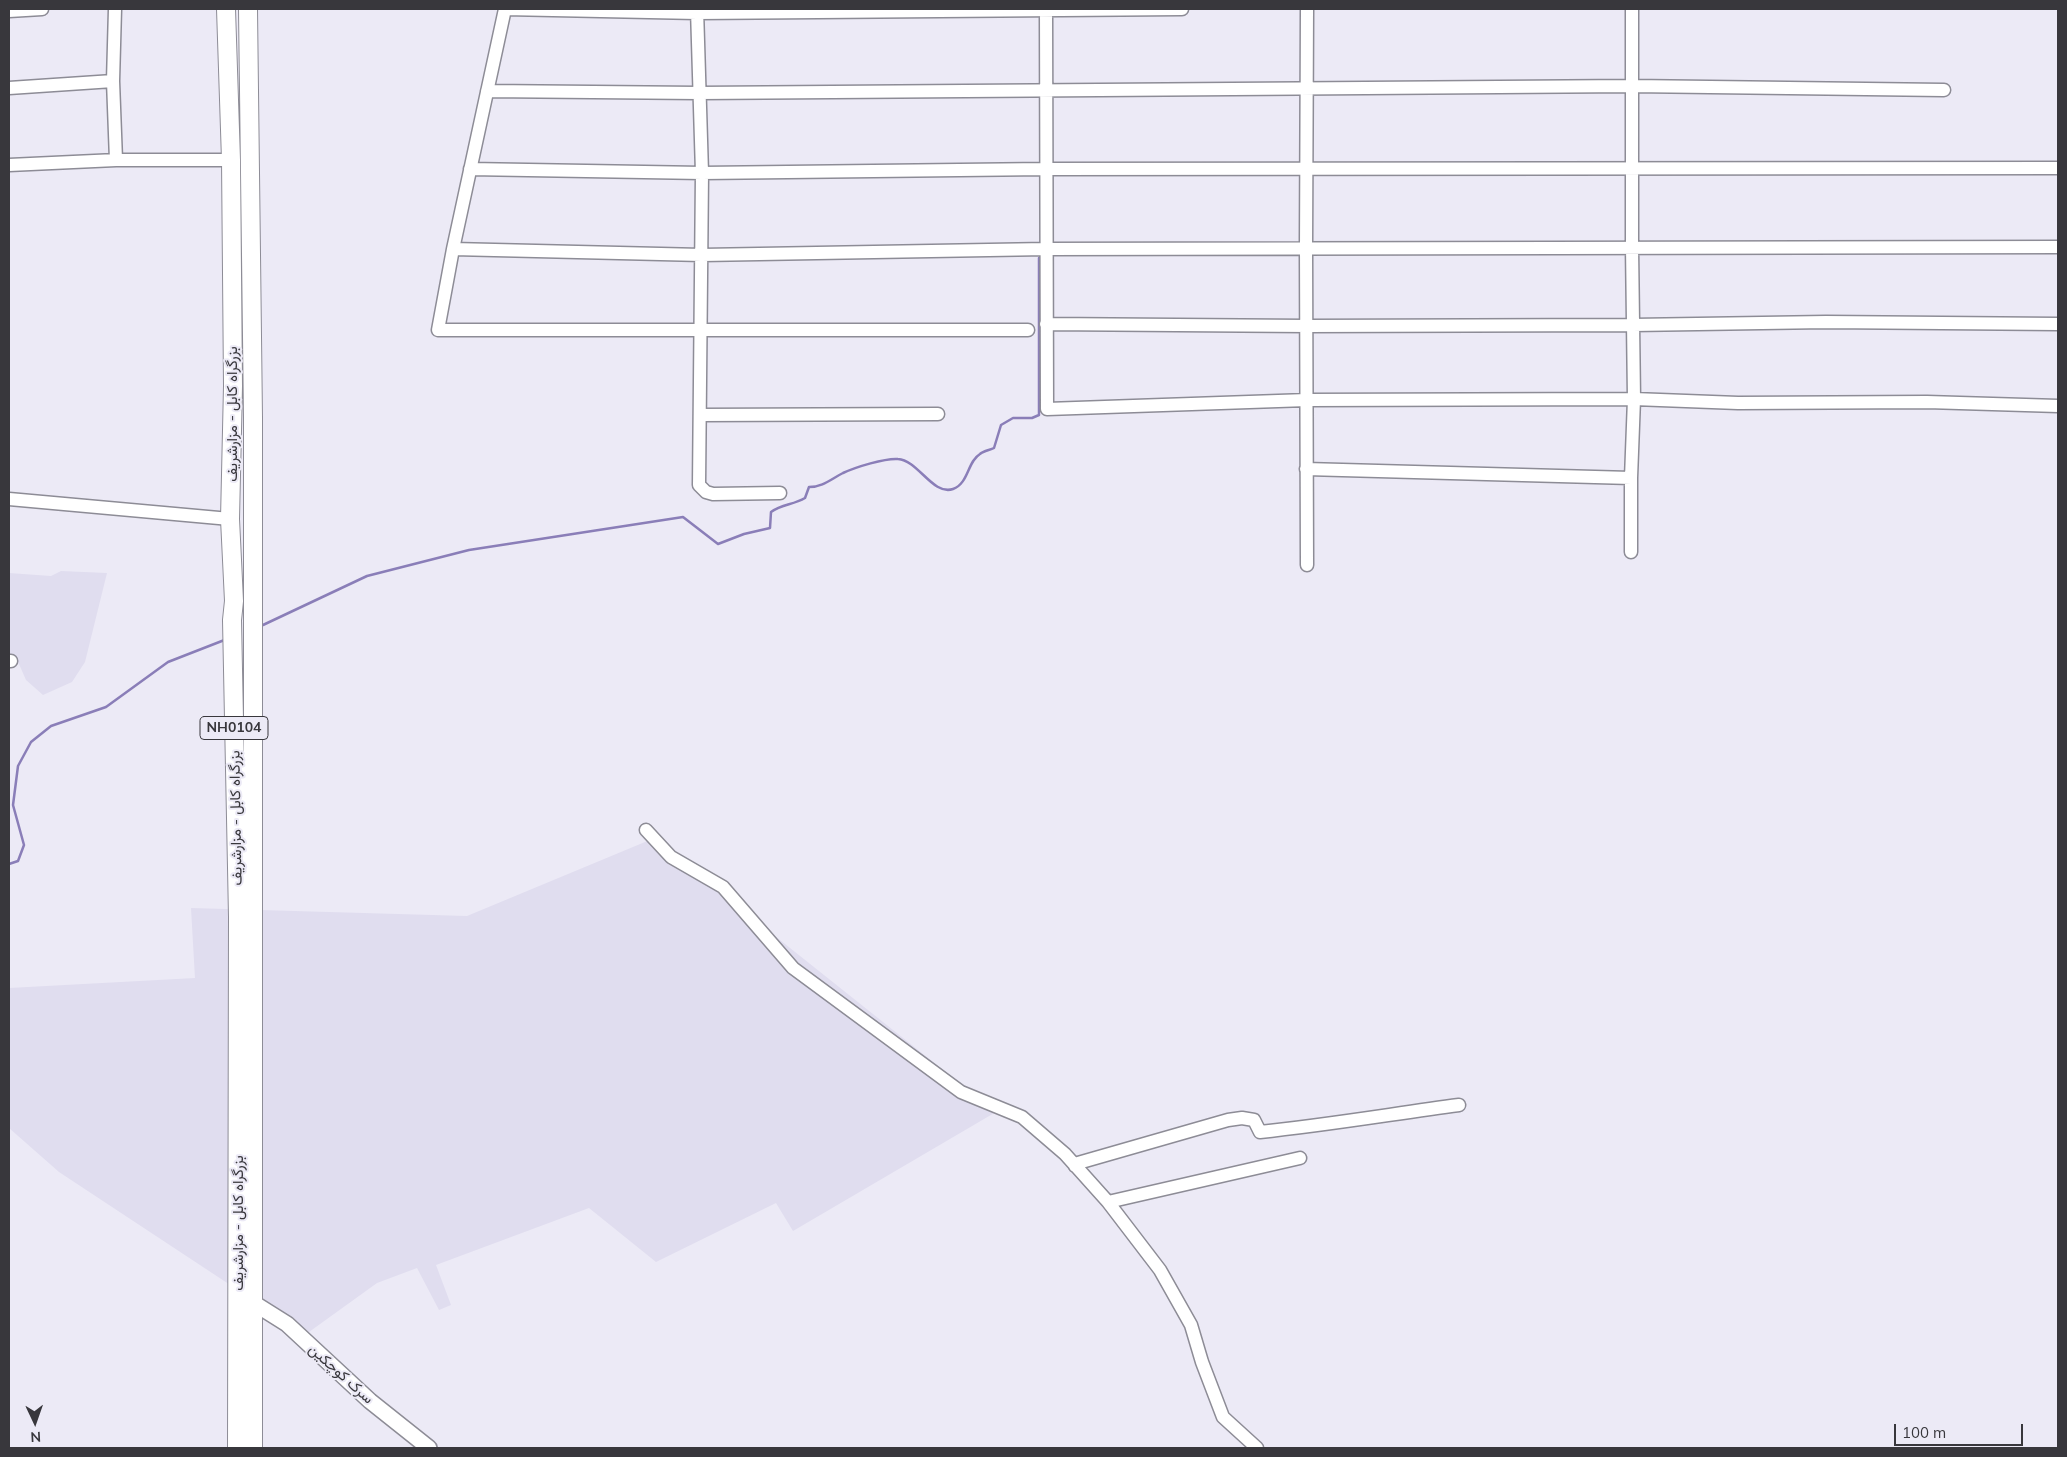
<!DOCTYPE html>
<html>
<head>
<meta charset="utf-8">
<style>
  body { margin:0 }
  #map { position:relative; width:2067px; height:1457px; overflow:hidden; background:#eceaf6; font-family:Mulish,sans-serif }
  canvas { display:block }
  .frame { position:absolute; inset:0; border:10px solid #38373c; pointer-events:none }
  .north { position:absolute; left:10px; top:1397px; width:50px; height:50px; -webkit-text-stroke:4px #eceaf6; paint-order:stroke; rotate:177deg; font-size:14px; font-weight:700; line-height:20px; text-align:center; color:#38373c }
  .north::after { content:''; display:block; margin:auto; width:18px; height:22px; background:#38373c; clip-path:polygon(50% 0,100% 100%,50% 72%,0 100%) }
  .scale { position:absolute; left:1894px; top:1424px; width:129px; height:22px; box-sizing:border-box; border:2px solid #38373c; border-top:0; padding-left:6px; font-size:15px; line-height:18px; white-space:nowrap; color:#38373c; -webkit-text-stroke:4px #eceaf6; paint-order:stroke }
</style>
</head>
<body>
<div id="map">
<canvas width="2067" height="1457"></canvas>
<div class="frame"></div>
<div class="north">N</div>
<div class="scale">100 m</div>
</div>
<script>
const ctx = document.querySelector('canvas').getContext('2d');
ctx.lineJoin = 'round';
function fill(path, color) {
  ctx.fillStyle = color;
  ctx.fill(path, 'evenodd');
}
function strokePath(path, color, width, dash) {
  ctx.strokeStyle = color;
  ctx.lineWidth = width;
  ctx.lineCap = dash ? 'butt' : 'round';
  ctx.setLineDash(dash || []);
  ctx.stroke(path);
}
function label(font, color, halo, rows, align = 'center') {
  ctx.font = font + ' Mulish,Vazirmatn,sans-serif';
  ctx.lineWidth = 4;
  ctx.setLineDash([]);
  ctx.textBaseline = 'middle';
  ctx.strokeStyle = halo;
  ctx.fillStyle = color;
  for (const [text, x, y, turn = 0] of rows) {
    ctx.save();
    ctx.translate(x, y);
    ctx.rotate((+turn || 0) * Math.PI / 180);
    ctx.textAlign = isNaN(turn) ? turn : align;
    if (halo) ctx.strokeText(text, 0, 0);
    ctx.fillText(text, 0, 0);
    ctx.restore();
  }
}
fill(new Path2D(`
  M61 571 107 573 85 662 72 682 43 695 26 680 19 664 9 656V573L51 576Z
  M657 837 672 854 996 1112 793 1231 776 1203 656 1262 589 1208 436 1265 451 1305 439 1310 417 1268 377 1283 309 1332 303 1333 59 1172 9 1128V988L195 978 191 908 467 916Z`), '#e0ddef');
strokePath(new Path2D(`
  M263 625 367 576 469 550 683 517 718 544 744 534 770 528 771 512C782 504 793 505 805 498L809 487C823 487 831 479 843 473 856 467 885 458 898 459 918 460 933 496 953 489 969 483 967 462 980 454 983 451 990 450 994 448L1001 425 1013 418H1032L1039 415V258
  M9 864 18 861 24 845 13 805 18 766 31 742 51 726 106 707 168 662 227 639`), '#8a7eb8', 2.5);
const minor = new Path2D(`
  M115 9 113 81 116 160
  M505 9 453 249 438 330H1028
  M505 9 697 13 1182 9
  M697 9 702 173 699 485 706 492 713 494 780 493
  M1046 9 1047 409 1307 400 1634 399 1738 403 1927 402 2058 406
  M9 11 42 9
  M9 88 113 81
  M487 91 699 93 1632 86 1944 90
  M9 165 116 160H231
  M470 169 702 173 1045 169 2058 168
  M453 249 702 255 1046 249 2058 247
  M1046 324 1307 326 1633 325 1826 322 2058 324
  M700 415 938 414
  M1306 469 1631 478
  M9 499 230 519
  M1631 552V478L1634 399 1632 247V9
  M1307 565 1306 248 1307 9
  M9 661H11
  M646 830 671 857 723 887 793 968 961 1092 1022 1117 1065 1154 1108 1202 1160 1270 1191 1325 1202 1362 1223 1417 1257 1448
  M1075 1166 1078 1163 1228 1120 1242 1118 1254 1120 1260 1132C1327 1125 1392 1114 1459 1105
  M1108 1202 1300 1158`);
const major = new Path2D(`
  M252 1302 287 1324 370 1401 429 1448`);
const highway = new Path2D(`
  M226 9 231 160 233 386 230 519 234 601 232 620 238 917 237 1448
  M248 9 253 418V1448`);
strokePath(minor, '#8d8c96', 15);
strokePath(major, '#8d8c96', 18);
strokePath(highway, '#8d8c96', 20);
strokePath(minor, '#fff', 12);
strokePath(major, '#fff', 15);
strokePath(highway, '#fff', 18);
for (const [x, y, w] of [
  [234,728,68]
]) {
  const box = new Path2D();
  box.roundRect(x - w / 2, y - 11.5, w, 23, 4);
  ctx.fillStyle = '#eceaf6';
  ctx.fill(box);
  strokePath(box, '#38373c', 1);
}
label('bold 14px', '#38373c', null, [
  ["NH0104",234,728]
]);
label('15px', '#38373c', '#eceaf6', [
  ["بزرگراه کابل - مزارشریف",232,414,-90],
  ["بزرگراه کابل - مزارشریف",236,818,-91],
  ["بزرگراه کابل - مزارشریف",238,1223,-90],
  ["سرک کوچکین",341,1374,42]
]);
</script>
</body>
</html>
